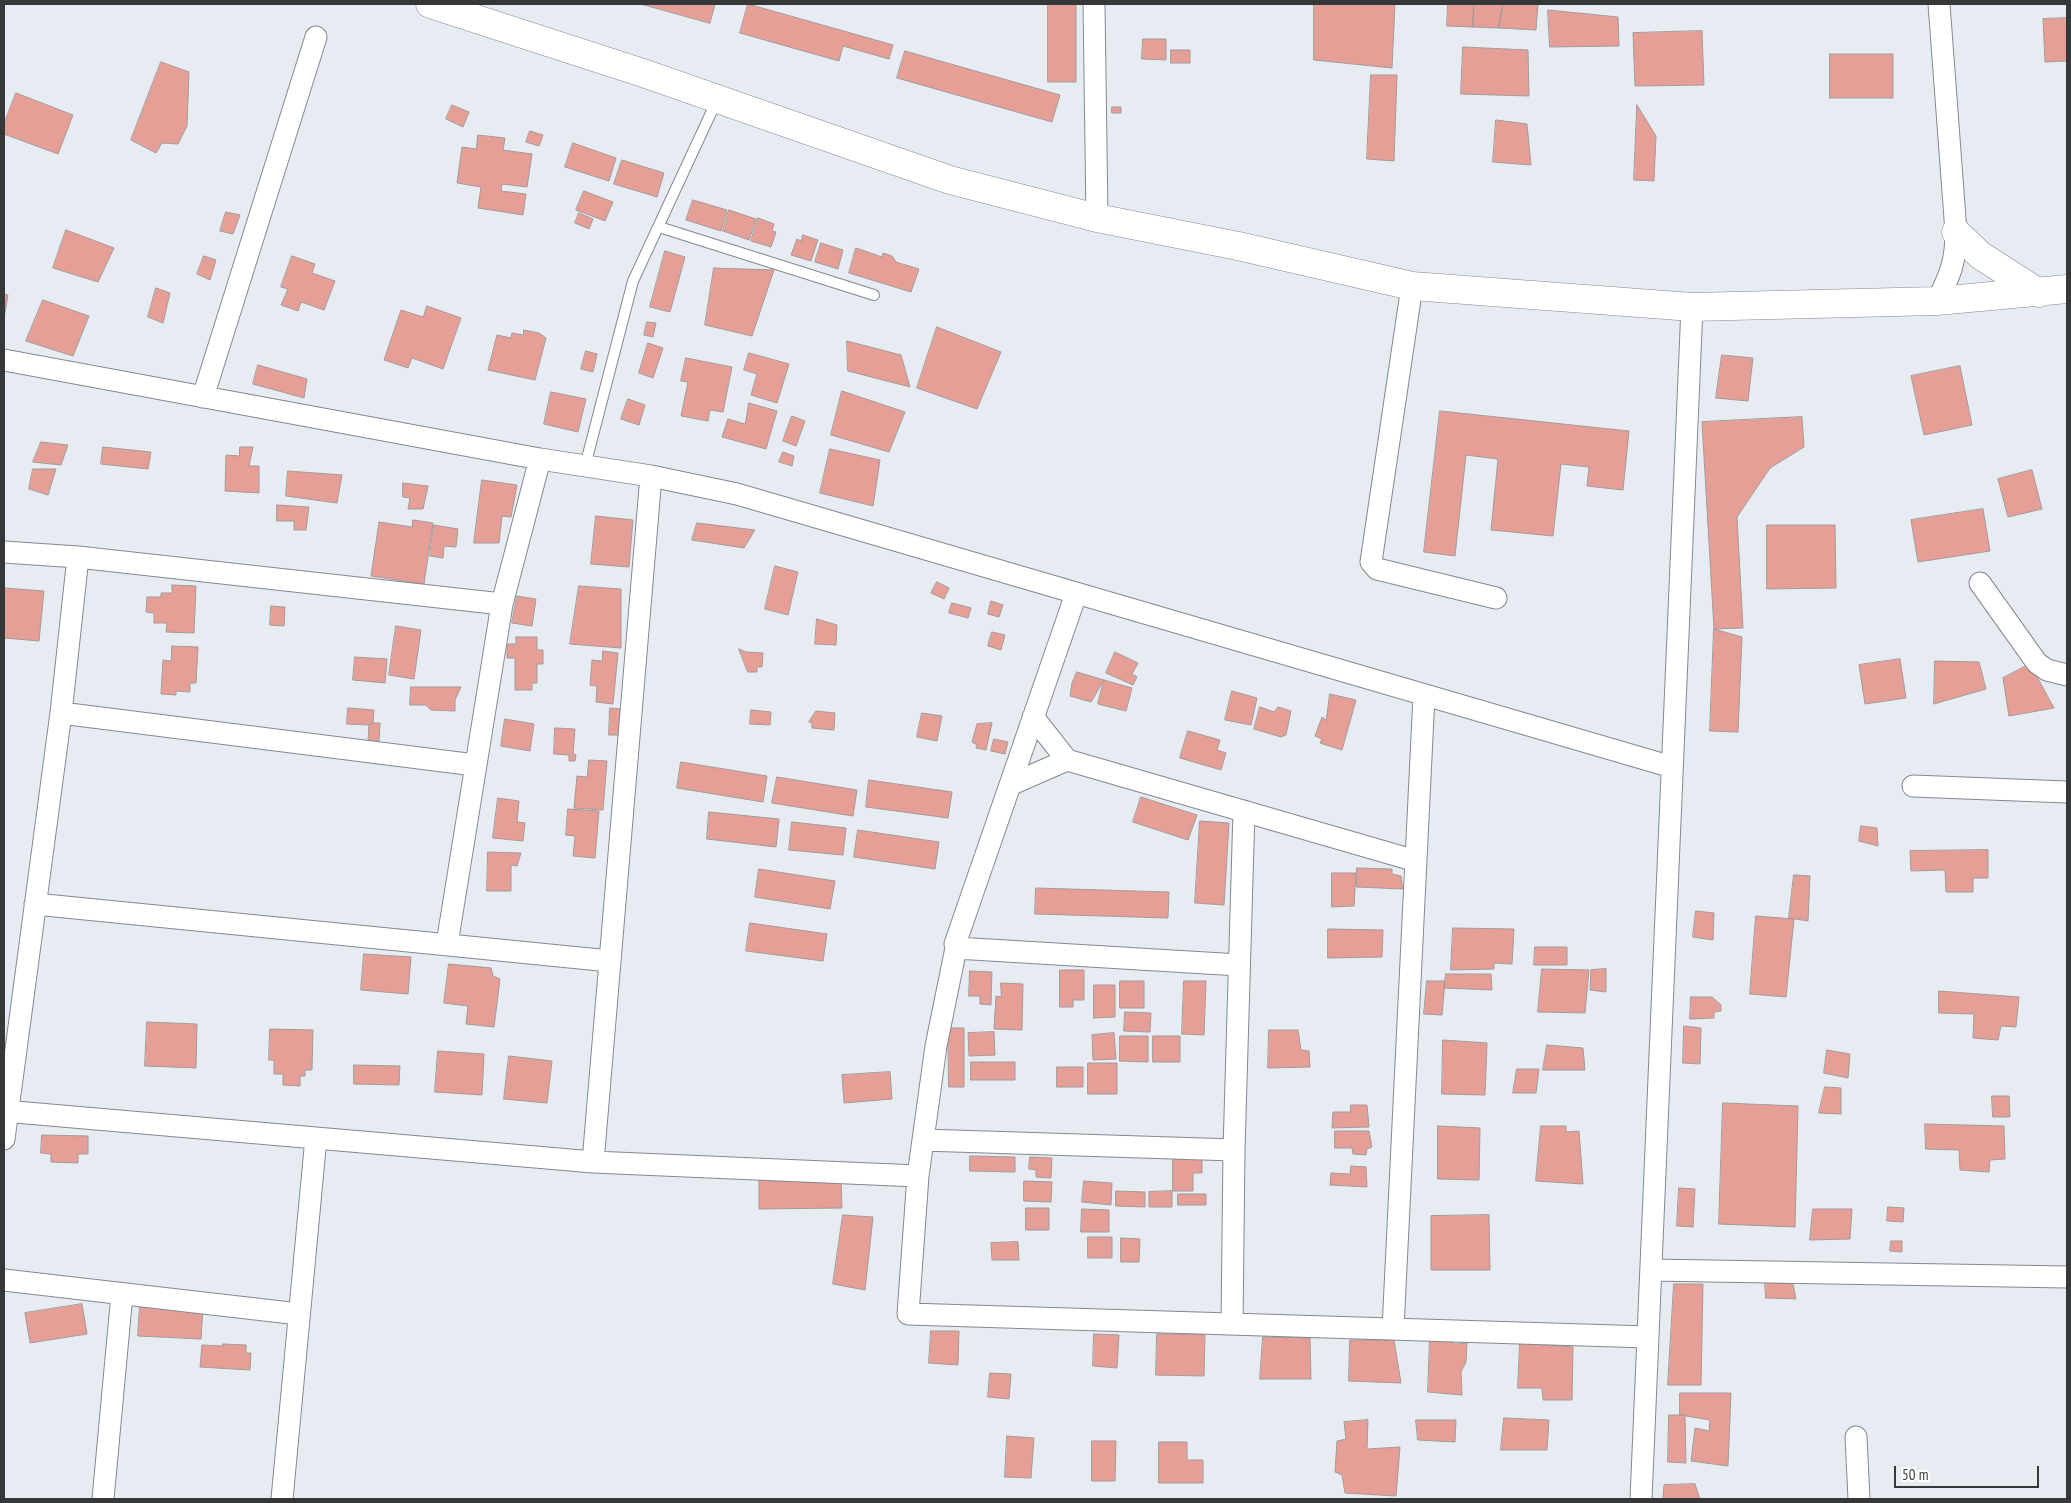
<!DOCTYPE html>
<html>
<head>
<meta charset="utf-8">
<style>
  body { margin:0 }
  #map { position:relative; width:2071px; height:1503px; overflow:hidden; background:#e7ecf3; font-family:"PT Sans Narrow",sans-serif }
  canvas { display:block }
  .frame { position:absolute; inset:0; border:5px solid #353739; pointer-events:none }
  .scale { position:absolute; left:1894px; top:1466px; width:145px; height:22px; box-sizing:border-box; border:2px solid #353739; border-top:0; padding-left:6px; font-size:15px; line-height:18px; white-space:nowrap; color:#353739; -webkit-text-stroke:4px #fff; paint-order:stroke }
</style>
</head>
<body>
<div id="map">
<canvas width="2071" height="1503"></canvas>
<div class="frame"></div>
<div class="scale">50 m</div>
</div>
<script>
const ctx = document.querySelector('canvas').getContext('2d');
ctx.lineJoin = 'round';
function fill(path, color) {
  ctx.fillStyle = color;
  ctx.fill(path, 'evenodd');
}
function strokePath(path, color, width, dash) {
  ctx.strokeStyle = color;
  ctx.lineWidth = width;
  ctx.lineCap = dash ? 'butt' : 'round';
  ctx.setLineDash(dash || []);
  ctx.stroke(path);
}
const building = new Path2D(`
  M641 4H715L710 23Z
  M748 4 893 45 889 59 843 46 839 61 740 33Z
  M1048 4H1076V82H1048Z
  M1314 4H1395L1392 68 1314 60Z
  M1448 4H1474L1473 27 1447 26Z
  M1474 4H1503L1499 28 1473 27Z
  M1503 4H1538L1536 30 1499 28Z
  M1548 10 1618 17 1619 46 1550 47Z
  M2067 18V61L2045 62 2043 19Z
  M1702 31 1704 85 1635 86 1633 33Z
  M1143 39H1166V60L1142 59Z
  M1463 47 1528 50 1529 96 1461 94Z
  M1171 50H1190V63H1171Z
  M905 51 1060 95 1052 122 897 78Z
  M1830 54H1893V98H1830Z
  M161 62 189 72 187 126 178 144 162 143 156 153 131 140Z
  M1371 75H1397L1394 161 1367 159Z
  M16 93 73 115 58 154 4 134V124Z
  M452 105 469 112 463 127 446 119Z
  M1637 105 1656 136 1654 181 1634 180Z
  M1112 107H1121V113H1112Z
  M1496 120 1527 124 1531 165 1493 162Z
  M530 131 543 135 539 146 526 142Z
  M478 135 505 138 503 150 532 154 527 187 502 184 501 191 526 194 523 215 478 208 481 187 457 183 462 147 476 149Z
  M573 143 616 158 609 181 565 167Z
  M622 160 664 173 657 197 614 184Z
  M584 191 613 202 605 221 576 210Z
  M693 200 727 210 721 231 686 220Z
  M729 210 756 219 749 240 723 231Z
  M226 212 240 215 233 234 220 231Z
  M579 213 593 219 589 229 575 223Z
  M758 218 774 224 772 231 776 232 771 247 751 241Z
  M66 230 114 248 98 282 53 268Z
  M803 235 818 240 811 261 791 255 797 239 801 241Z
  M821 243 843 250 838 269 815 262Z
  M856 248 882 257 883 253 892 256 896 262 919 269 911 292 849 273Z
  M665 251 685 257 670 312 650 307Z
  M204 256 216 260 210 280 197 274Z
  M292 256 315 264 312 273 335 281 324 310 301 302 298 311 281 305 288 289 281 287Z
  M714 268 774 270 752 336 705 325Z
  M156 288 170 293 163 323 148 317Z
  M4 294 8 295 4 318Z
  M43 300 89 316 73 356 26 341Z
  M427 306 461 318 443 369 412 358 408 368 384 360 401 310 423 317Z
  M647 322 656 323 653 337 644 335Z
  M937 327 1001 352 977 409 917 388Z
  M524 330 539 333 546 338 535 380 488 370 497 335 511 338 512 333 523 335Z
  M847 341 901 355 910 387 848 371Z
  M648 343 663 348 653 378 639 373Z
  M586 351 597 354 593 372 581 369Z
  M749 353 789 364 777 403 751 395 757 374 744 370Z
  M1722 355 1753 358 1748 401 1716 398Z
  M686 358 732 367 723 412 710 410 708 421 681 416 688 382 681 381Z
  M258 365 307 379 304 398 253 384Z
  M1960 366 1972 425 1924 435 1911 376Z
  M842 391 905 412 889 452 831 435Z
  M551 392 586 399 578 432 544 424Z
  M628 399 645 405 639 425 621 419Z
  M749 403 777 411 766 449 722 437 728 419 745 424Z
  M1440 411 1629 431 1623 490 1587 486 1589 467 1561 464 1553 536 1491 530 1498 459 1466 455 1455 556 1424 552Z
  M792 416 805 421 796 446 783 441Z
  M1802 417 1804 447 1770 468 1737 517 1743 628 1714 629 1702 422Z
  M41 442 68 445 61 465 33 462Z
  M103 447 151 452 148 469 101 464Z
  M240 447H253L249 466H259V493L225 491 226 455 239 456Z
  M830 449 880 460 873 506 820 493Z
  M783 452 794 456 792 466 779 462Z
  M33 469H56L48 495 29 489Z
  M2032 470 2042 509 2008 517 1998 479Z
  M288 471 342 475 337 503 286 496Z
  M482 480 517 485 511 517 502 516 499 543H474Z
  M403 483 428 486 423 509H408L410 498 403 497Z
  M277 505 309 507 306 530H294V521H277Z
  M1983 509 1990 551 1918 562 1911 520Z
  M596 516 633 520 629 567 591 564Z
  M413 520 433 523 424 584 371 576 379 522 412 527Z
  M697 523 755 530 744 548 692 540Z
  M434 525 458 529 456 547 444 546 443 558 430 556Z
  M1767 525H1835L1836 588 1767 589Z
  M775 566 798 572 788 615 765 609Z
  M937 582 949 588 944 599 931 593Z
  M172 585 196 586 194 633 166 632 167 623H154V613L146 612 147 597H161V593H172Z
  M579 586 621 589V648L570 644Z
  M4 588 44 591 39 641 4 638Z
  M517 596 536 599 532 626 512 623Z
  M991 601 1003 605 999 617 988 614Z
  M952 603 971 608 968 618 949 613Z
  M271 606 285 607 284 626 270 625Z
  M817 619 837 625 836 645 815 644Z
  M396 626 421 630 414 679 389 675Z
  M1714 629 1742 637 1738 732 1710 731Z
  M992 632 1005 635 1001 650 988 646Z
  M516 637H537V650H543V664H537V683H532V690H515V658H507V644H516Z
  M172 646 198 647 196 683H190V692L176 691V695L161 694 163 660 171 661Z
  M739 649 746 652 763 653 762 667H757V672H748Z
  M603 651 618 653 613 704 596 702 597 686 590 685 592 660 602 661Z
  M1115 652 1138 663 1132 674 1137 677 1133 685 1106 673Z
  M355 657 387 659 385 683 353 680Z
  M1900 659 1906 698 1865 704 1859 665Z
  M1935 661 1979 662 1986 689 1934 704Z
  M2030 664 2054 708 2009 716 2003 678Z
  M1077 672 1104 680 1091 702 1070 696 1072 683Z
  M1104 680 1132 688 1126 711 1098 704Z
  M411 687H461L455 700V711L431 710 426 705H410Z
  M1232 691 1257 698 1251 725 1225 720Z
  M1330 694 1356 700 1342 750 1320 743 1322 739 1315 736 1322 717 1326 720Z
  M1260 707 1274 712 1278 707 1291 711 1286 735 1281 737 1254 729Z
  M348 708 374 710 373 723 369 725 347 724Z
  M610 708 622 709 621 735H609Z
  M751 710 771 712 770 725 750 724Z
  M816 711 835 713 834 730 812 728V723L809 722Z
  M922 713 942 716 937 741 917 737Z
  M505 719 534 724 530 751 501 746Z
  M373 723H380L379 741H368L369 725Z
  M992 723 986 750 976 748 977 745 972 742 977 724Z
  M555 728 575 729 573 754 576 755 575 761H569V755L554 754Z
  M1188 731 1220 740 1217 750 1226 753 1221 770 1180 758Z
  M994 739 1008 742 1005 754 991 751Z
  M589 760 607 761 603 810 574 808 577 776 587 777Z
  M681 762 767 776 763 802 677 788Z
  M777 777 857 790 853 816 772 803Z
  M869 780 952 792 948 818 866 807Z
  M1141 797 1197 815 1188 840 1133 822Z
  M498 798 519 801 517 822 525 823 523 841 493 838Z
  M568 809 599 811 595 858 573 856 575 836 566 835Z
  M709 812 779 819 776 847 707 839Z
  M1200 821 1229 823 1224 905 1195 903Z
  M792 822 846 828 843 855 789 850Z
  M1861 826 1877 828 1878 846 1859 841Z
  M858 830 939 842 935 869 854 857Z
  M1988 850V878H1973V892H1946L1945 870 1911 871 1910 851Z
  M488 852 521 853 517 866 511 865V891H487Z
  M1357 868 1392 869V874L1401 876 1403 889 1357 887Z
  M759 869 835 881 830 909 755 897Z
  M1332 873H1356L1354 906 1332 907Z
  M1794 875 1810 876 1808 921 1789 918Z
  M1036 888 1169 892 1168 918 1035 914Z
  M1696 911 1714 913 1713 940 1693 937Z
  M1756 916 1794 919 1786 997 1750 994Z
  M750 923 827 934 823 961 746 951Z
  M1453 928 1514 929 1512 964 1494 963V969L1451 970Z
  M1328 929 1383 930 1382 957 1328 958Z
  M1535 947H1567V965H1534Z
  M364 954 411 957 408 994 361 990Z
  M449 964 491 968 493 976 500 979 494 1027 466 1024 468 1006 444 1003Z
  M1542 969 1589 970 1585 1013 1538 1012Z
  M1606 969V992L1590 990 1591 970Z
  M1060 970H1084V1000H1073V1007H1060Z
  M970 971 992 972 991 1005 980 1004V996H969Z
  M1446 974H1491L1492 990 1444 988Z
  M1120 981H1144V1008H1120Z
  M1184 981H1206L1204 1035 1182 1034Z
  M1427 981H1445L1442 1015 1424 1014Z
  M1001 983 1023 984 1022 1030 994 1029 996 996 1001 997Z
  M1094 985H1115V1017L1094 1018Z
  M1939 991 2019 997 2016 1027 2001 1026 1998 1040 1973 1038 1974 1014 1939 1013Z
  M1691 997H1712L1721 1005V1011L1714 1012V1018L1690 1019Z
  M1125 1012 1151 1013 1150 1032 1124 1031Z
  M147 1022 197 1024 196 1068 145 1066Z
  M1684 1026 1701 1028 1700 1064 1683 1063Z
  M948 1028H964V1087H949Z
  M270 1029 313 1030 312 1070H305V1076H300V1086L283 1085V1074H274V1060H269Z
  M1269 1030H1298L1301 1050 1309 1051 1310 1067 1268 1068Z
  M994 1032 995 1055 969 1056 968 1033Z
  M1114 1033 1116 1059 1093 1060 1092 1035Z
  M1120 1036H1148V1062L1120 1061Z
  M1153 1036H1180V1062H1153Z
  M1443 1040 1487 1043 1485 1095 1442 1094Z
  M1547 1045 1583 1048 1585 1070H1543Z
  M1827 1050 1850 1054 1848 1078 1824 1073Z
  M438 1051 484 1054 482 1095 435 1092Z
  M509 1056 552 1061 547 1103 504 1099Z
  M971 1062H1015V1080H971Z
  M1088 1063H1117V1094H1088Z
  M354 1065 400 1066 399 1085 354 1084Z
  M1057 1067H1083V1087H1057Z
  M1517 1069H1539L1536 1093H1513Z
  M890 1072 892 1099 844 1103 842 1075Z
  M1825 1087 1841 1088V1114L1819 1113Z
  M1992 1096H2009L2010 1117H1993Z
  M1723 1103 1798 1106 1795 1227 1719 1224Z
  M1351 1105H1367L1369 1127 1332 1128 1333 1112H1350Z
  M1925 1124 2004 1126 2005 1159 1990 1160 1989 1172 1960 1170 1959 1150 1926 1149Z
  M1438 1126 1480 1128 1479 1180 1438 1179Z
  M1541 1126H1566V1132L1579 1131 1583 1184 1536 1181Z
  M1335 1131H1369L1372 1147 1367 1149 1366 1155 1353 1154 1352 1148H1335Z
  M42 1135 88 1136V1154H78V1163L51 1162V1154L41 1153Z
  M1173 1150H1202V1173H1193V1191H1173Z
  M970 1156 1015 1157V1172L970 1171Z
  M1030 1157 1052 1158 1051 1178 1036 1177V1170L1029 1169Z
  M1351 1166 1366 1167 1367 1187 1330 1185 1331 1173 1350 1174Z
  M841 1178 842 1208 759 1209V1180Z
  M1024 1181 1052 1182 1051 1202 1024 1201Z
  M1084 1181 1112 1183 1111 1205 1082 1202Z
  M1679 1188 1695 1189 1693 1227 1677 1226Z
  M1116 1191 1145 1192V1207L1116 1206Z
  M1172 1191V1207H1149V1192Z
  M1178 1194H1206V1205H1178Z
  M1888 1207 1904 1208 1903 1222 1887 1221Z
  M1026 1208H1049V1230H1026Z
  M1082 1209 1109 1210V1232H1081Z
  M1813 1209H1852L1850 1239 1810 1240Z
  M843 1215 873 1217 865 1290 833 1284Z
  M1489 1215 1490 1270H1431V1216Z
  M1088 1237H1112V1258H1088Z
  M1121 1238 1140 1239 1139 1262H1121Z
  M1891 1241H1902V1252L1890 1251Z
  M1018 1242 1019 1260H992L991 1243Z
  M1765 1282 1793 1284 1796 1299 1766 1298Z
  M1674 1284H1703L1701 1385H1668Z
  M82 1304 87 1334 30 1343 25 1313Z
  M140 1304 203 1307 201 1339 138 1336Z
  M931 1331H959L958 1365 929 1363Z
  M1094 1334 1119 1335 1117 1368 1093 1366Z
  M1157 1334H1205L1204 1376 1156 1375Z
  M1263 1337 1310 1338 1311 1379H1260Z
  M1430 1337 1445 1338 1455 1344 1467 1343 1466 1362 1461 1372 1462 1395 1428 1392Z
  M1350 1340H1394L1401 1383 1349 1381Z
  M1520 1343 1573 1347 1572 1400H1543L1542 1388H1518Z
  M223 1344 246 1345V1353H251L250 1370 200 1367 202 1345 223 1346Z
  M990 1373 1011 1374 1009 1399 988 1397Z
  M1680 1393H1731L1728 1466 1691 1461 1695 1428 1709 1431 1710 1420 1680 1415Z
  M1669 1415H1685L1686 1463 1668 1462Z
  M1504 1418 1549 1420 1547 1450H1501Z
  M1368 1420 1367 1449 1400 1447 1396 1496 1345 1493 1342 1475 1335 1472 1337 1441 1346 1439 1344 1422Z
  M1416 1420H1456L1455 1442 1418 1440Z
  M1007 1436 1034 1438 1031 1478 1005 1477Z
  M1092 1441H1116L1115 1481H1092Z
  M1159 1442H1187V1460H1203V1483H1159Z
  M1695 1484 1700 1499H1663L1664 1485Z`);
fill(building, '#e69f97');
strokePath(building, '#a49a99', 1);
const lane = new Path2D(`
  M659 227 874 295
  M585 466 633 281 717 100`);
const street = new Path2D(`
  M1094 4 1097 218
  M1412 286 1371 562 1377 569 1496 598
  M1937 301C1950 276 1956 261 1956 232L1939 4
  M4 360 540 459 651 476 737 494 1672 767
  M203 397 316 37
  M4 552 78 557 502 604
  M1980 583 2037 663 2047 670 2067 675
  M1076 594 955 944 956 948 936 1046 918 1176 908 1314 1648 1337
  M61 713 475 765
  M1033 717 1067 760 1416 861
  M1010 785 1067 760
  M1913 786 2067 792
  M35 904 610 961
  M447 944 502 604 540 459
  M956 948 1239 965
  M4 1111 593 1162 918 1176
  M4 1139 61 713 78 557
  M923 1140 1234 1150
  M593 1162 651 476
  M1651 1270 2067 1277
  M4 1280 299 1314
  M1232 1324 1234 1150 1244 811
  M1393 1329 1424 696
  M1856 1437 1859 1499
  M103 1499 122 1294
  M282 1499 316 1138
  M1641 1499 1692 307`);
const primary = new Path2D(`
  M430 4 643 73 950 180 1097 218 1238 246 1412 286 1692 307 1937 301 2067 289
  M1956 232 1980 255 2039 293`);
strokePath(lane, '#84888f', 12);
strokePath(street, '#84888f', 23);
strokePath(primary, '#84888f', 29);
strokePath(lane, '#fff', 10);
strokePath(street, '#fff', 21);
strokePath(primary, '#fff', 28);
</script>
</body>
</html>
